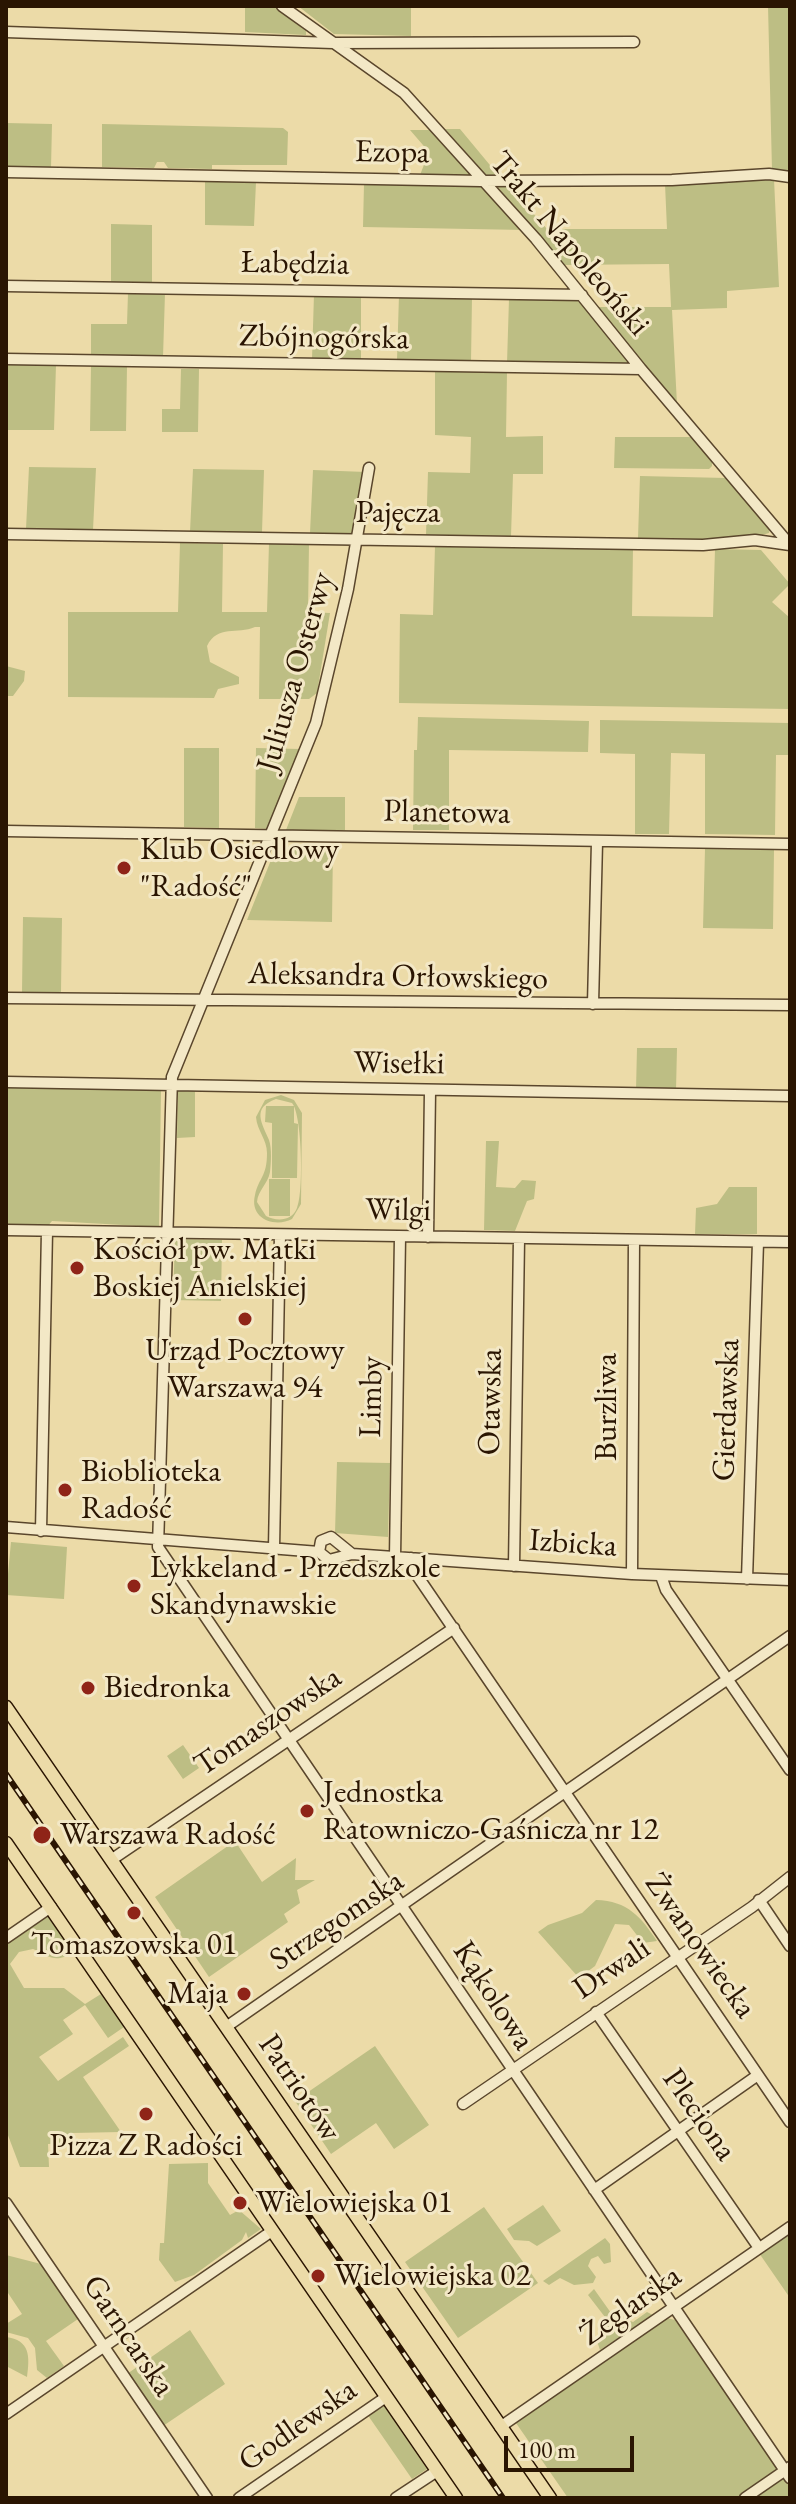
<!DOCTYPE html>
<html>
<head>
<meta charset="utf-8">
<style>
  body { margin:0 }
  #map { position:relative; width:796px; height:2504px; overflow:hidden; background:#ecdba8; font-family:"EB Garamond",serif }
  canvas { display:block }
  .frame { position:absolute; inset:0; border:8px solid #2a1502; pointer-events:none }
  .scale { position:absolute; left:504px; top:2436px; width:130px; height:36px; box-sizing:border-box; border:4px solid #2a1502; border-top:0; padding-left:10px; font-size:24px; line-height:28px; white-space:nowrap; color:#2a1502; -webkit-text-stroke:6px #f3e8c6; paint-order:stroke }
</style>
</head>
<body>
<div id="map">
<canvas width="796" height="2504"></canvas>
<div class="frame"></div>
<div class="scale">100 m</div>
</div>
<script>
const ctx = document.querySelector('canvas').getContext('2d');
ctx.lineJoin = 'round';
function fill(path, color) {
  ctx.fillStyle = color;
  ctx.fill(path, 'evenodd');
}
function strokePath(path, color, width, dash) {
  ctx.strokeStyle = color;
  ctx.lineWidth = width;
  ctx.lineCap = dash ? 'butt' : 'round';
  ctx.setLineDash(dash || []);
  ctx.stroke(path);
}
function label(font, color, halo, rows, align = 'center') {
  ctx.font = font + ' "EB Garamond",serif';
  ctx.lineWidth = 6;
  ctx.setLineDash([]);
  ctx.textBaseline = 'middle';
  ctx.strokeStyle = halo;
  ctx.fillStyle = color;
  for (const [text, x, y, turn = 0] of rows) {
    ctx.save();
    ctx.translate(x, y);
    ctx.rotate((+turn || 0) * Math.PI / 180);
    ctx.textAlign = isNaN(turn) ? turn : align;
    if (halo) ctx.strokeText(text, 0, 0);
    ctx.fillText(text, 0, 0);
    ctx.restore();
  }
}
fill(new Path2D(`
  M245 6H275L306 31V35L245 32Z
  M298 6H411V36L334 34Z
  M768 6H790V175L772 170Z
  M6 123 52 124 51 168H6Z
  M102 124 283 128 288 132 287 165H212V169L168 168 164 162H157L154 168 102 167Z
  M445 129H460L499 176H487Z
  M410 130H430L471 176 420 175 429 152Z
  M774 179 779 287 727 291V308L672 310 677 404 597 307H671L669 264 562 265 496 185H508L547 229H667L665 184Z
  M205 181 256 182 254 226 205 225Z
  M364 184 480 186 524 230 363 227Z
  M111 224 152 225V282H111Z
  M128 293H165L163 357H91V324H127Z
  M314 294 361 295V360L312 359Z
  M399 295 472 297 471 362 397 360Z
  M509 299 581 300 635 364 507 363Z
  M6 364 56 365 54 430H6Z
  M91 366H127L126 431H90Z
  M181 369H199L198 432H162V409H180Z
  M435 370 507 372 506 437 543 436V474H513L511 536 426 535 428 472 470 473 471 437 435 435Z
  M615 437H695L712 459V466L709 469 614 468Z
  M29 467 96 468 93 530 26 529Z
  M193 469 264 470 262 532H190Z
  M313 470 366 472 356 534 310 533Z
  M640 476 726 478 770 528 769 533 744 540 638 538Z
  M180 543 223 544 222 612H267L269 543 309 544 308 612 330 613 317 693 309 699H259L260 627H255C237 635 218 624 207 646L210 662 239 677V684L218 689 214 698 68 697V612H178Z
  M435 546 633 548 632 616 713 617 715 549 761 550 790 584 772 602 790 618V709L399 703 400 614 433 615Z
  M6 666 25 671 24 681 13 696H6Z
  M418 717 589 721 588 752 449 750V830H413L414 750H417Z
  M600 720 790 723V755H776L775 835 705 834V754L671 753 669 834H635V754L600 753Z
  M184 748H219V828L184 827Z
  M256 748 300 749 267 829 255 828Z
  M299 797H345V830H286Z
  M283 846H333L332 922 247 920 275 850Z
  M705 849 774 850 773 929 703 928Z
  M23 917 62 918 61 992H22Z
  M637 1048H677L676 1090H636Z
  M6 1087 161 1090 159 1227 52 1221 47 1227 6 1226Z
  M178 1089 195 1090V1137L177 1138Z
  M281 1095 294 1100 302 1113 301 1204 292 1219C275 1228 249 1219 255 1195 259 1177 267 1177 267 1153 267 1139 257 1131 256 1117L265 1100ZM276 1099 292 1103C302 1114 304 1192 297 1208 292 1221 277 1222 266 1216L257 1202C258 1190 268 1184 270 1172 271 1163 272 1149 269 1140 262 1123 251 1108 276 1099Z
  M266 1106H294V1123L298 1124 297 1178H272V1123L265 1122Z
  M486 1141H499L496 1187 515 1188 522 1180 536 1181 534 1199 527 1201 515 1231 484 1230Z
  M269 1179H290V1216H269Z
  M729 1187H757V1234H695L696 1208 717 1204Z
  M175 1239 222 1240 221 1301 173 1300Z
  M337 1462 390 1463 388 1537 335 1533Z
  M11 1542 67 1547 64 1599 6 1595Z
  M183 1745 199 1768 183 1779 167 1756Z
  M235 1841 262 1882 296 1858 295 1880H315L297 1890 300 1903 284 1914 288 1922 209 1977 155 1897Z
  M596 1900C628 1901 641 1917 657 1941L643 1943 629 1925 615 1924 595 1966 579 1978 538 1932 548 1925 582 1913Z
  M47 1915 73 1953C54 1963 51 1957 33 1949L19 1952 10 1964 24 1988H64L85 2004 101 1994 124 2027 108 2038 85 2005 63 2020 73 2034 39 2057 58 2081 123 2037 129 2046 83 2077 121 2132 71 2133 70 2143 48 2144 49 2167H20L6 2130V1942Z
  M375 2046 429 2125 394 2149 376 2123 331 2154 295 2101Z
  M208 2163V2183L230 2215 239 2210 261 2229 248 2238 246 2232 242 2240 194 2275 175 2282 159 2260 160 2243H164L169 2164Z
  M543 2205 561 2231 537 2246 529 2241 514 2240 507 2229Z
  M484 2207 538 2283 458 2338 405 2262Z
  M790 2232V2298L759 2253Z
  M605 2238 610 2244 611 2262 604 2264 598 2256 591 2259 588 2266 596 2277 593 2283 574 2285 560 2278 549 2285 543 2281Z
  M6 2255 45 2265 78 2319 46 2341 64 2366 47 2378 37 2370 35 2348 28 2338 6 2332V2324L22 2314 6 2290Z
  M594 2289 616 2320 621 2317 633 2322 647 2312 653 2315 600 2350 597 2341 608 2321 588 2295Z
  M667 2318 675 2320 779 2471 740 2498H568L516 2423Z
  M190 2330 225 2384 163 2426 127 2374Z
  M6 2337C30 2340 30 2356 27 2377L6 2366Z
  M384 2406 427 2469 412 2479 367 2414Z
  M783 2475 790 2485V2498H750Z`), '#bdbe84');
const minor = new Path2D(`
  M282 6 404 93 536 239 641 369 790 545
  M6 32 333 43 634 42
  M6 172 481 181 672 180 769 174 790 177
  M6 286 582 295
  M6 359 641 369
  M369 468 348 589 316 723 172 1077 158 1547 790 2478
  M6 534 703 545 755 540 790 545
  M6 831 790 844
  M6 998 790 1005
  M593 1004 597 842
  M6 1082 790 1096
  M6 1230 790 1242
  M428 1237 430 1091
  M6 1527 319 1552
  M41 1531 47 1231
  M274 1548 280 1235
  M319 1552 329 1560 352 1554 632 1574 790 1580
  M319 1552 321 1541 331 1537 352 1554
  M395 1557 400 1237
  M411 1558 414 1571 790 2122
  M514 1566 519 1239
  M632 1574 634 1240
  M661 1576 666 1590 790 1770
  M747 1579 758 1242
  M111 1860 454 1628
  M759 1900 790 1946
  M6 1938 51 1907
  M596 2012 759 2248
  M226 2027 790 1636
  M463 2104 752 1907 790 1877
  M594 2190 758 2075
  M6 2203 207 2498
  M6 2414 272 2231
  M500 2427 790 2227
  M239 2498 386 2397
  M396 2498 437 2471
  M745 2498 790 2467`);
const major = new Path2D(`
  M6 1707 550 2498
  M6 1843 456 2498`);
strokePath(minor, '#5a462c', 13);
strokePath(major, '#2a1502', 15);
strokePath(minor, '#f3e8c6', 10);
strokePath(major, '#ecdba8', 12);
const rail = new Path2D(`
  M6 1774 503 2498`);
strokePath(rail, '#2a1502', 6);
strokePath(rail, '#f3e8c6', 3, [9]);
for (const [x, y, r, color] of [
  [124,868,8,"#8f2418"],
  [77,1268,8,"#8f2418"],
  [245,1319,8,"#8f2418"],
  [65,1490,8,"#8f2418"],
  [134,1586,8,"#8f2418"],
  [88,1688,8,"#8f2418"],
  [307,1811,8,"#8f2418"],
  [42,1835,10,"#8f2418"],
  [134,1913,8,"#8f2418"],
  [244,1994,8,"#8f2418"],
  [146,2114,8,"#8f2418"],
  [240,2203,8,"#8f2418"],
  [318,2276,8,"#8f2418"]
]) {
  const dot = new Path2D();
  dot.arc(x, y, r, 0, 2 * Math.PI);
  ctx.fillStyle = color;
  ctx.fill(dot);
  strokePath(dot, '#f3e8c6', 3);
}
label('32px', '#2a1502', '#f3e8c6', [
  ["Ezopa",392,153,1],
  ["Trakt Napoleoński",569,244,50],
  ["Łabędzia",295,264,1],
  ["Zbójnogórska",324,338,1],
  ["Pajęcza",398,513],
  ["Juliusza Osterwy",296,672,-74],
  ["Planetowa",447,813,1],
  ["Aleksandra Orłowskiego",398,977,1],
  ["Wisełki",399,1064,1],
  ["Wilgi",398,1211,1],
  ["Limby",372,1397,-89],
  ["Otawska",491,1402,-89],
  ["Burzliwa",607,1407,-90],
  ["Gierdawska",727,1410,-88],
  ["Izbicka",573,1544,4],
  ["Tomaszowska",268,1722,-34],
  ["Strzegomska",337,1921,-34],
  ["Żwanowiecka",700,1946,55],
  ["Drwali",612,1969,-34],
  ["Kąkolowa",493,1996,57],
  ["Patriotów",299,2088,56],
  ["Pleciona",699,2115,55],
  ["Żeglarska",631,2306,-35],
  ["Garncarska",128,2336,56],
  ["Godlewska",298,2426,-35]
]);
label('32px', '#2a1502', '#f3e8c6', [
  ["Klub Osiedlowy",140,850],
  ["\"Radość\"",140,887],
  ["Kościół pw. Matki",93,1250],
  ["Boskiej Anielskiej",93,1287],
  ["Urząd Pocztowy",245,1351,"center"],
  ["Warszawa 94",245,1388,"center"],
  ["Bioblioteka",81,1472],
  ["Radość",81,1509],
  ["Lykkeland - Przedszkole",150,1568],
  ["Skandynawskie",150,1605],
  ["Biedronka",104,1688],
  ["Jednostka",323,1793],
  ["Ratowniczo-Gaśnicza nr 12",323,1830],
  ["Warszawa Radość",60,1835],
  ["Tomaszowska 01",134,1945,"center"],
  ["Maja",228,1994,"right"],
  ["Pizza Z Radości",146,2146,"center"],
  ["Wielowiejska 01",256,2203],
  ["Wielowiejska 02",334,2276]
], 'left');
</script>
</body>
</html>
